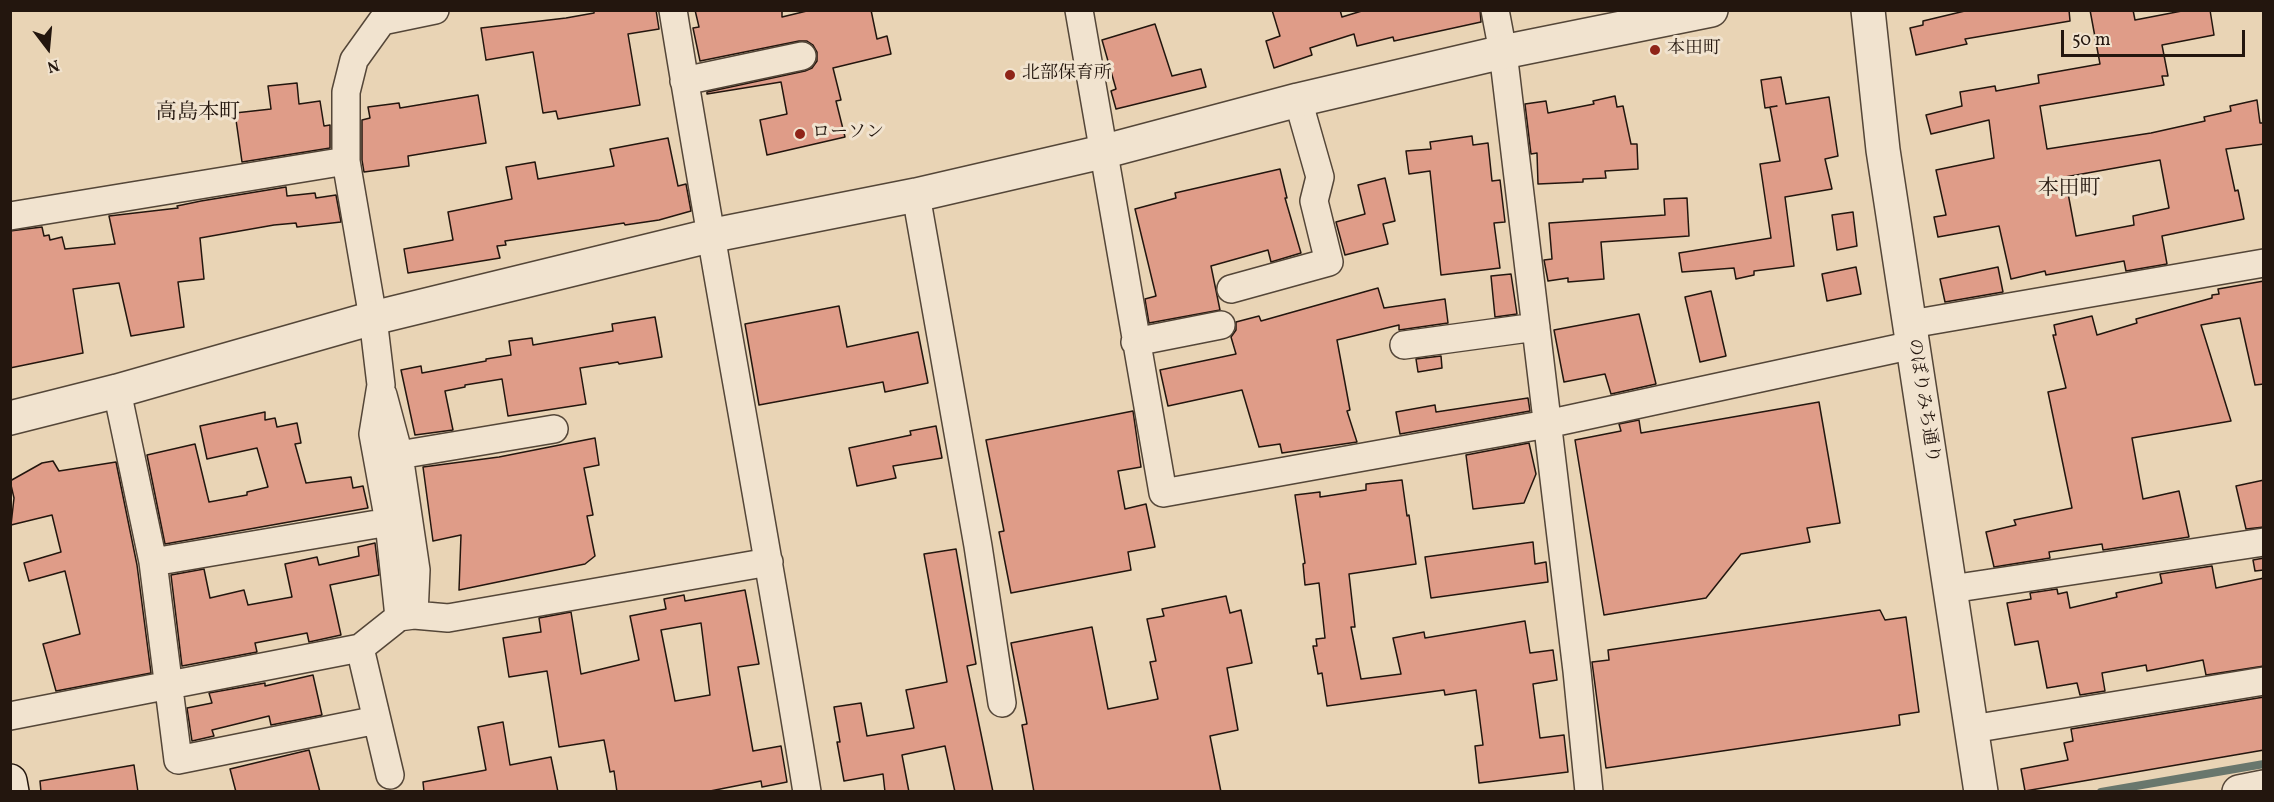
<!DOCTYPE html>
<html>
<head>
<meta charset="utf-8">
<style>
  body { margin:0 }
  #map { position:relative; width:2274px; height:802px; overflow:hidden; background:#e9d4b5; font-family:Vollkorn,serif }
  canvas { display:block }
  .frame { position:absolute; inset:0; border:12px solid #23160e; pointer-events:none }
  .north { position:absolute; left:18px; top:18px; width:60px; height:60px; -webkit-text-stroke:4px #f1e3cf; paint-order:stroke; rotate:164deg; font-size:16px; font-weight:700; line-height:24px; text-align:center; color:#23160e }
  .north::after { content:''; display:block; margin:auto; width:21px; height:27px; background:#23160e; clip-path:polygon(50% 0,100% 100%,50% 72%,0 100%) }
  .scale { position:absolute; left:2061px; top:30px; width:184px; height:27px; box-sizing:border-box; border:3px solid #23160e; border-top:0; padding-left:8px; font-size:18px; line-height:21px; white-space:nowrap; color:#23160e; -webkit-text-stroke:4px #f1e3cf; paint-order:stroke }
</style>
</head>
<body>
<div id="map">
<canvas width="2274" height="802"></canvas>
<div class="frame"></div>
<div class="north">N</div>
<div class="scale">50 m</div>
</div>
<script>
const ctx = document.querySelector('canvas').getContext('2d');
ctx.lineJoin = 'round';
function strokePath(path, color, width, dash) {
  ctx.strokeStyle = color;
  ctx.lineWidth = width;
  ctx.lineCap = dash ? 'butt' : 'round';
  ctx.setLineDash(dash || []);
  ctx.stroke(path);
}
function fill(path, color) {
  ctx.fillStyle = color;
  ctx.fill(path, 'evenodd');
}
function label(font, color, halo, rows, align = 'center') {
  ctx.font = font + ' Vollkorn,"Noto Serif JP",serif';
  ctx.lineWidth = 6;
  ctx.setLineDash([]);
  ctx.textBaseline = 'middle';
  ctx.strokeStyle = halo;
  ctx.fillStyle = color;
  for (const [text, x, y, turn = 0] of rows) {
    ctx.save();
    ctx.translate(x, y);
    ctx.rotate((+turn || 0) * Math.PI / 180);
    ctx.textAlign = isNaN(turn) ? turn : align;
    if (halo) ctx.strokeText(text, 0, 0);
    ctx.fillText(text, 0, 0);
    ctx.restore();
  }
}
strokePath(new Path2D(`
  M2101 792 2264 764`), '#69776d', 8);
const building = new Path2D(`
  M594 10H656L659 29 628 34 640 105 558 119 556 111 543 113 533 52 486 60 481 28 566 18 594 13Z
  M695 10H782V17L811 10H871L877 39 887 36 891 54 833 68 841 100 836 101 845 137 767 155 760 120 787 114 781 82 707 94V92L805 71 812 68 817 61V52L813 45 807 41H799L700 61 693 28 699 27Z
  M1272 10H1340L1342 17 1365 10H1480L1481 22 1394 41 1393 37 1357 46 1354 34 1310 48 1312 55 1274 68 1266 41 1280 36Z
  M1969 10H2069L2070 21 1965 39 1967 44 1916 55 1910 28 1923 25V21Z
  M2090 10H2133L2135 20 2187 10H2210L2214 35 2162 45 2168 76H2162L2164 85 2040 106 2047 149 2151 133 2205 121 2204 117 2231 111 2230 106 2257 100 2260 123H2264V144L2226 149 2235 191 2238 190 2244 219 2162 236 2167 264 2126 271 2124 261 2046 275 2045 271 2011 279 1999 226 1938 237 1934 217 1946 215 1936 170 1994 158 1989 120 1931 134 1926 115 1962 106 1960 92 1995 86 1996 91 2039 83 2038 75 2100 64ZM2160 160 2169 208 2133 216 2134 225 2076 236 2065 177Z
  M1155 24 1172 76 1201 69 1206 87 1116 109 1111 91 1116 89 1102 40Z
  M1781 77 1786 104 1829 97 1838 156 1825 159 1832 189 1785 197 1794 266 1754 271V275L1736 279 1734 268 1682 272 1679 253 1771 238 1760 164 1780 161 1770 107 1777 106 1765 108 1761 80Z
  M297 83 299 104 320 101 324 126 330 125V148L242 162 235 113 271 109 268 86Z
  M478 95 486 143 408 156 409 166 364 172 362 160V120L370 118 368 107 399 103 400 108Z
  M1615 96 1617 107 1623 106 1631 144H1637L1638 169 1605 171 1606 178 1583 179V182L1538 184 1537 153 1531 154 1525 104 1546 101 1548 113 1594 104 1593 101Z
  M1472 136 1473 145 1488 143 1492 181 1500 180 1505 222 1494 223 1500 268 1441 275 1430 171 1409 174 1406 151 1431 149 1430 142Z
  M668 138 678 186 686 184 691 211 659 220 625 225 624 223 505 241 506 245 497 246 500 258 408 273 404 249 453 240 448 212 512 199 506 167 535 162 538 179 614 166 610 149Z
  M1280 169 1287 198H1285L1301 253 1271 262 1268 250 1211 266 1220 310 1149 323 1145 299 1156 296 1135 209 1176 198 1175 193Z
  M1385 178 1395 221 1383 224 1388 244 1345 255 1336 222 1365 214 1358 185Z
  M286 187 287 196 315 193 316 198 336 195 341 222 297 227 296 223 274 225 200 238 204 279 178 282 184 327 131 336 119 283 73 289 83 353 10 368V231L42 227 44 236 49 235 50 240 62 237 65 249 115 244 109 216 178 208 177 206 201 201Z
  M1687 198 1689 236 1601 242 1604 279 1568 282V278L1548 281 1544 260 1552 259 1549 223 1665 215 1664 199Z
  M1853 212 1857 246 1837 250 1832 215Z
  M1856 267 1861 294 1827 301 1822 274Z
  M1998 267 2003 292 1945 302 1940 279Z
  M1511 274 1517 314 1495 317 1491 276Z
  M2264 281V384L2255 385 2240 318 2201 325 2231 421 2132 438 2143 499 2179 491 2189 537 2103 550 2102 544 2049 552 2050 558 1994 567 1986 532 2016 525 2014 520 2072 508 2048 392 2066 388 2053 335H2056L2054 325 2092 316 2097 335 2137 323 2136 319 2212 298V295L2219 294 2218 289Z
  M1378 288 1384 308 1445 299 1448 323 1399 330V325L1337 340 1350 410 1347 411 1357 442 1282 453 1280 444 1259 447 1242 390 1168 406 1160 370 1236 354 1231 337 1236 330V322L1259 316 1261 321Z
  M1711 291 1726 356 1700 362 1685 297Z
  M839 306 847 347 918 332 928 383 885 392 883 382 759 405 745 324Z
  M1639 314 1656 384 1611 394 1605 374 1564 382 1554 330Z
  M655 317 662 357 619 364 618 362 580 368 586 404 508 416 502 379 465 385V387L445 391 453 430 415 435 401 370 421 366 422 373 486 361V359L511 355 509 341 532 338 533 345 613 331 612 324Z
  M1441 356 1442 368 1418 372 1416 359Z
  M1528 398 1530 411 1400 434 1396 412 1435 405 1436 412Z
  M1819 402 1840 523 1807 528 1810 542 1741 554 1706 598 1604 615 1575 440 1621 431 1619 424 1639 420 1641 433Z
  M1133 411 1141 467 1118 471 1125 509 1146 504 1155 547 1128 552 1131 570 1011 593 999 532 1004 531 986 440Z
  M265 412V420L275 418 277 427 297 423 301 443 295 444 306 483 351 477 353 488 363 486 368 508 165 544 147 455 195 444 209 502 247 495V492L268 487 257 448 207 459 200 426Z
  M936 426 942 458 893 466 896 478 857 486 849 448 911 435 910 431Z
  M595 438 599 465 584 468 593 515 587 516 595 556 585 564 459 590 461 535 433 541 423 467 499 457Z
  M1529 443 1536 474 1524 503 1473 509 1466 455Z
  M53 461 59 471 116 462 137 565 151 673 56 691 43 644 80 634 65 571 29 581 24 563 61 552 52 515 11 525 14 498 10 481 42 463Z
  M1402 480 1407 516 1409 515 1416 564 1349 574 1355 627H1351L1361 679 1401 674 1393 638 1424 632 1425 638 1525 621 1530 653 1553 650 1557 680 1533 684 1540 738 1564 735 1568 772 1479 783 1475 746 1483 745 1476 690 1445 695 1444 690 1327 706 1322 673 1318 674 1313 646H1317L1316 639 1325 638 1319 583 1305 585 1303 564 1305 563 1295 495 1320 492V497L1366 490V484Z
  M2264 480V527L2246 529 2236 486Z
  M1533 542 1535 564 1546 562 1548 582 1431 598 1425 557Z
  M375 543 379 575 330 585 341 635 309 642 307 633 255 643 257 652 182 666 171 575 204 569 210 598 244 590 248 605 292 597 285 564 317 557 319 565 359 556 358 547Z
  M956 549 976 664 967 666 993 792H955L945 746 902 755 909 792H885L883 774 844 781 837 742H840L834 707 861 703 867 736 914 728 906 690 947 682 924 554Z
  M2264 558V570L2255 571 2253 560Z
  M2212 566 2216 588 2264 578V666L2206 675 2203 660 2147 671 2146 665 2102 673 2105 691 2080 695 2077 683 2047 688 2038 641 2015 645 2007 603 2031 599 2030 593 2057 589 2058 594 2067 592 2070 608 2117 597 2116 593 2162 583 2160 574Z
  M745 590 759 664 738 667 753 751 781 746 787 782 762 787 761 781 705 792H617L614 771 610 772 604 740 559 747 547 671 509 677 503 638 541 632 539 618 571 612 581 674 639 660 630 616 666 609 664 599 684 595 685 601ZM701 623 710 695 675 701 661 630Z
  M1226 596 1230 613 1241 610 1252 663 1227 668 1238 730 1210 736 1221 792H1034L1022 725 1027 724 1011 643 1092 627 1108 709 1158 699 1150 662 1156 661 1147 619 1164 616 1162 609Z
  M1880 610 1885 620 1906 617 1919 712 1899 715 1900 725 1606 768 1592 662 1609 660 1608 650Z
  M313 675 322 715 271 725 269 716 212 730 214 736 192 741 187 708 212 703 209 693 265 683V686Z
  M2264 697V750L2025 791 2021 769 2068 760 2064 743 2073 741 2071 729Z
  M503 722 510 765 551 757 558 792H424L423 782 486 770 478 727Z
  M309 750 320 792H236L230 769Z
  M134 765 138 792H41L40 781Z`);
fill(building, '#df9c88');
strokePath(building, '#23160e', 1.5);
const minor = new Path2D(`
  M673 10C715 271 765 531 807 792
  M1079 10 1163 493 1547 424 1913 345
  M1495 10 1503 52 1577 671 1589 792
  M684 81 802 56
  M916 195 978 546 1002 703
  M10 216 346 161
  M1231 289 1329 262 1314 201 1320 177 1298 100
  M1911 324 2264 263
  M1135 342 1221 325
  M1404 345 1536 327
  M117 391 153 562 389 522
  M383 395 399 455 416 570 414 615
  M399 455 554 429
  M153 562 178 760 377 720
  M1951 589 2264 542
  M399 617 389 522 373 434 381 385 373 318 346 161V92L354 60 382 21 435 10
  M360 648 390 775
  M10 716 360 648 399 617 414 615 448 618 769 562
  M1972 729 2264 681`);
const tertiary = new Path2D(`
  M1868 10 1883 150 1981 792
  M10 418 117 391 373 318 709 236 916 195 1102 152 1298 100 1503 52 1711 10
  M2239 792 2264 787`);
const secondary = new Path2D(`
  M10 781 12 792`);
strokePath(minor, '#544638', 30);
strokePath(tertiary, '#544638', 36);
strokePath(secondary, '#23160e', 36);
strokePath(minor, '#f1e3cf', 27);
strokePath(tertiary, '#f1e3cf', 33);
strokePath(secondary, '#f1e3cf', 33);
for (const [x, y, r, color] of [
  [1655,50,6,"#8f2418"],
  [1010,75,6,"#8f2418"],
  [800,134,6,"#8f2418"]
]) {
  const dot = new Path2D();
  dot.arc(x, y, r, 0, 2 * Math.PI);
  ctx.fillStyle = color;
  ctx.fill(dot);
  strokePath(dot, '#f1e3cf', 2);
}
label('18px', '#23160e', '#f1e3cf', [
  ["本田町",1667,50],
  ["北部保育所",1022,75],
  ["ローソン",812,134]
], 'left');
label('18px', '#23160e', '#f1e3cf', [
  ["のぼりみち通り",1922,401,81]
]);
label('21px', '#23160e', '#f1e3cf', [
  ["高島本町",198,114],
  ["本田町",2069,190]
]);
</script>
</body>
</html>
